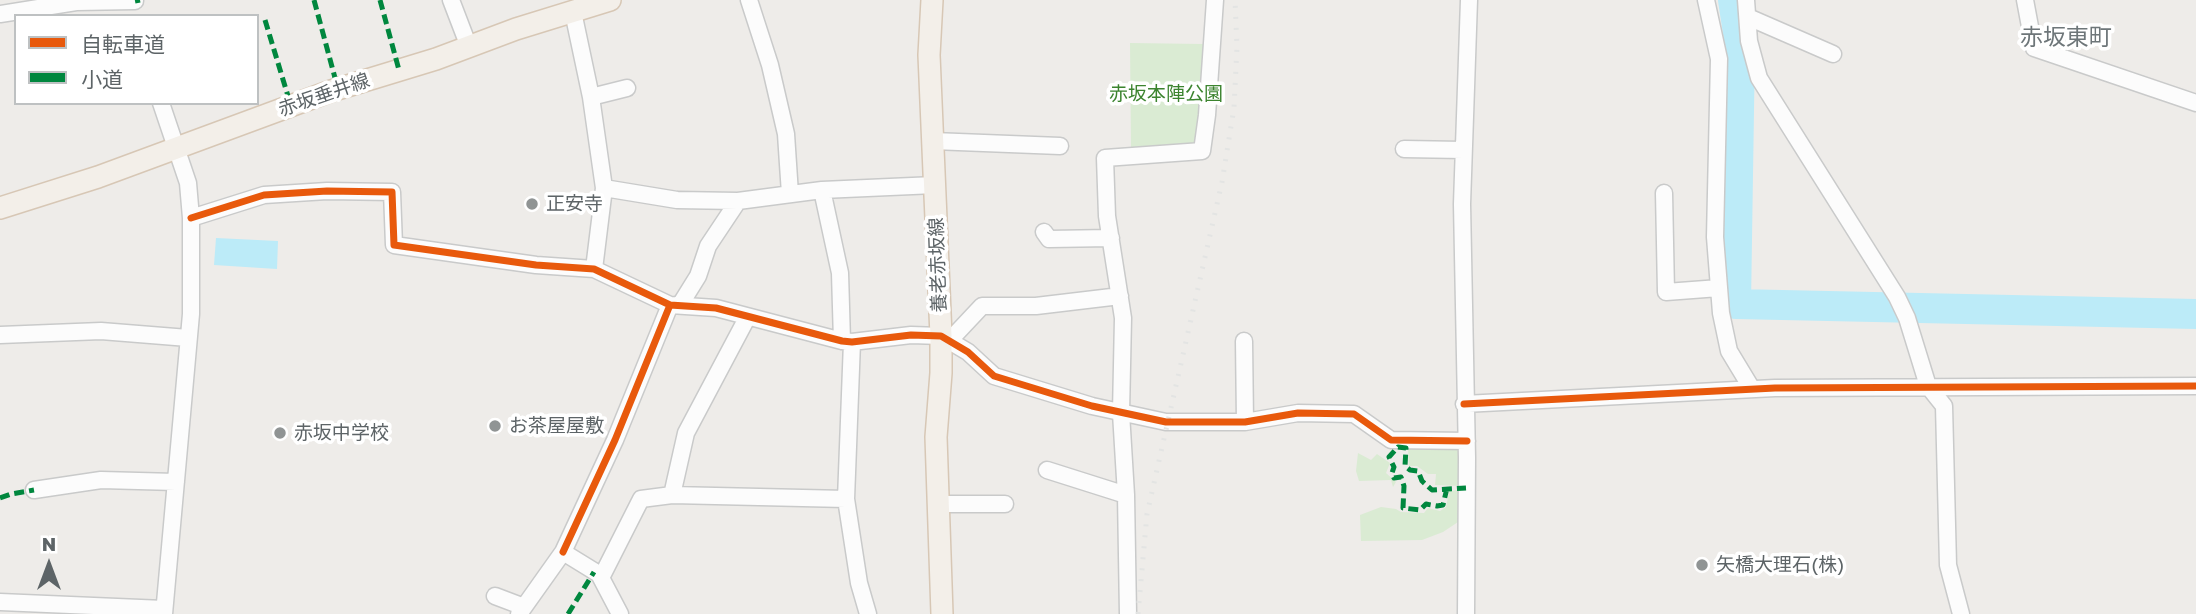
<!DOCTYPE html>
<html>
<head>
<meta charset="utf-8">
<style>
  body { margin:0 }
  #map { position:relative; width:2196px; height:614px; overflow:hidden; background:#eeece9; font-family:"Golos Text","Noto Sans JP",sans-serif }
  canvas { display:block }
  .legend { position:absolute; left:14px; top:14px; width:245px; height:91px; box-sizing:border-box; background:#fff; border:2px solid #bec1c2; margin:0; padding:9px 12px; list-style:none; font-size:21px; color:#5d6467 }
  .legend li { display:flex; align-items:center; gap:14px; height:35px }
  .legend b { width:35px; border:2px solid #bec1c2 }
  .north { position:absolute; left:14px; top:530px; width:70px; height:70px; -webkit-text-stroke:5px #fff; paint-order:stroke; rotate:0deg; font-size:19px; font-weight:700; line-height:28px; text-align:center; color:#5d6467 }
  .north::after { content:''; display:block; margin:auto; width:24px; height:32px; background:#5d6467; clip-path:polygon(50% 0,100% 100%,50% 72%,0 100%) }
</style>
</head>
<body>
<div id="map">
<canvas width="2196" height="614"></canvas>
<ul class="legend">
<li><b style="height:9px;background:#e8590c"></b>自転車道</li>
<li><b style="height:9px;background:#00873e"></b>小道</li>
</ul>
<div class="north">N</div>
</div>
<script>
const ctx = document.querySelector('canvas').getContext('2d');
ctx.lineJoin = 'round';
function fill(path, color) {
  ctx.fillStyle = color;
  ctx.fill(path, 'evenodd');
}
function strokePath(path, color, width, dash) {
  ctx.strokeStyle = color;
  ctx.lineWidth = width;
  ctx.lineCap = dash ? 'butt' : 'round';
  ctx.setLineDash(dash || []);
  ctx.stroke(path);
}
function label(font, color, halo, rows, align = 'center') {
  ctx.font = font + ' "Golos Text","Noto Sans JP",sans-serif';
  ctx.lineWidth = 7;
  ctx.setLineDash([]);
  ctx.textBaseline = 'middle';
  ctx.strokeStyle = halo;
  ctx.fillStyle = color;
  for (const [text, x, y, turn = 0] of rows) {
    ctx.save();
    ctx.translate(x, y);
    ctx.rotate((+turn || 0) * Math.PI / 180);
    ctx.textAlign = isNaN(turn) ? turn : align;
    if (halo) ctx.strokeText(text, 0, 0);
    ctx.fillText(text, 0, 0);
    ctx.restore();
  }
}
fill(new Path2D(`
  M1130 43 1203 44 1199 144 1131 148Z
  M1461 444V486L1435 485 1436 474H1428L1417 466H1409L1408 449 1414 446Z
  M1358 453 1371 460 1377 454 1390 463 1386 473 1396 482 1393 487 1391 480 1359 481 1356 471Z
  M1456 490 1464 494V518L1443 532 1422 540 1361 541 1360 515 1381 507 1396 509 1401 512 1424 513 1428 508 1440 511 1446 507 1449 492Z`), '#daebd3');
fill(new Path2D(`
  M216 238 278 241 277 269 214 265Z`), '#bcebf8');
strokePath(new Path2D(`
  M1733 0 1740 46 1736 304 2196 314`), '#bcebf8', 30);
const minor = new Path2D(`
  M451 0 469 47
  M749 0 770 65 786 134 790 194
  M1706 0 1719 59 1715 237 1721 313 1729 351 1752 389
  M1746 0 1749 41 1759 78 1897 297 1907 318 1928 386 1944 406 1948 565 1961 614
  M2025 0 2034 48 2196 103
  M573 12 591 97 604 188 594 269
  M0 14 76 2 135 1
  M1748 17 1833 54
  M591 97 627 88
  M161 103 188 183 191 218V314L164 614
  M933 141 1060 146
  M1404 149 1463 150
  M604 188 677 200 738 201 822 190 840 273 842 341
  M822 190 935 185
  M1664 193 1666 292 1719 288
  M191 218 264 195 327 191 392 192 394 245 536 265 594 269 670 305 615 440 563 552
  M1044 232 1049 239 1111 238
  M670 305 716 308 842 341 852 342 911 335 941 336 968 352 994 376 1092 406 1166 422H1245L1298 413 1354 414 1391 440 1467 441
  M680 305 698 276 708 246 738 201
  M0 335 101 331 188 338
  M950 340 982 306H1036L1120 296
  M1244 341 1245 422
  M852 342 846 499 859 583 868 614
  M1464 404 1775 388 2196 386
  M1047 470 1126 495
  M34 490 101 480 176 482
  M672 495 686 433 747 318
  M939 504H1005
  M599 574 620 614
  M495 596 524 607
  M0 602 164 609
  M519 614 563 552 602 576 641 499 672 495 846 499
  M1128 614 1126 495 1121 413 1123 318 1107 216 1105 158 1202 151 1207 115 1215 0
  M1466 614 1467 458 1462 204 1469 0`);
const major = new Path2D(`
  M932 0 929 55 941 336V373L936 437 942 614
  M0 208 98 177 331 91 436 59 516 29 610 0`);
strokePath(minor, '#c9caca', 19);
strokePath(major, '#d7c7b5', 24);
strokePath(minor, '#fcfcfc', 16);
strokePath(major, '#f3efe9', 21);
strokePath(new Path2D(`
  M1138 614 1147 514 1222 182 1234 108 1237 47 1235 0`), '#e3e4e3', 5, [2, 9]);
strokePath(new Path2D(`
  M314 0 338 89
  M380 0 399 70
  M135 1 140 0
  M265 20 291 106
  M1447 488 1443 505 1437 506 1426 504 1420 510 1403 508 1404 486 1401 477 1394 478 1392 473 1394 467 1389 457 1398 447 1406 448 1405 466 1410 470 1418 471 1422 481 1432 490 1466 488
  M0 498 11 494 34 490
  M568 614 594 572`), '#00873e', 5, [10, 5]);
strokePath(new Path2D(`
  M191 218 264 195 327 191 392 192 394 245 536 265 594 269 670 305 615 440 563 552
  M670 305 716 308 842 341 852 342 911 335 941 336 968 352 994 376 1092 406 1166 422H1245L1298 413 1354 414 1391 440 1467 441
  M1464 404 1775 388 2196 386`), '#e8590c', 7);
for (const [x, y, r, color] of [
  [532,204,7,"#909494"],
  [495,426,7,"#909494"],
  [280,433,7,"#909494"],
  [1702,565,7,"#909494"]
]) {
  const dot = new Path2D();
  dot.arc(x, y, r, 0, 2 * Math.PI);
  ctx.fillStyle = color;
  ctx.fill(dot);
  strokePath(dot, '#fff', 2.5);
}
label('19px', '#3c842f', '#fff', [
  ["赤坂本陣公園",1166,94]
]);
label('19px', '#5d6467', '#fff', [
  ["赤坂垂井線",324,95,-19],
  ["養老赤坂線",938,265,-92]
]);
label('19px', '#5d6467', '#fff', [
  ["正安寺",546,204],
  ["お茶屋屋敷",509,426],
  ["赤坂中学校",294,433],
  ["矢橋大理石(株)",1716,565]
], 'left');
label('23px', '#6e7679', '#fff', [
  ["赤坂東町",2066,38]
]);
</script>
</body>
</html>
